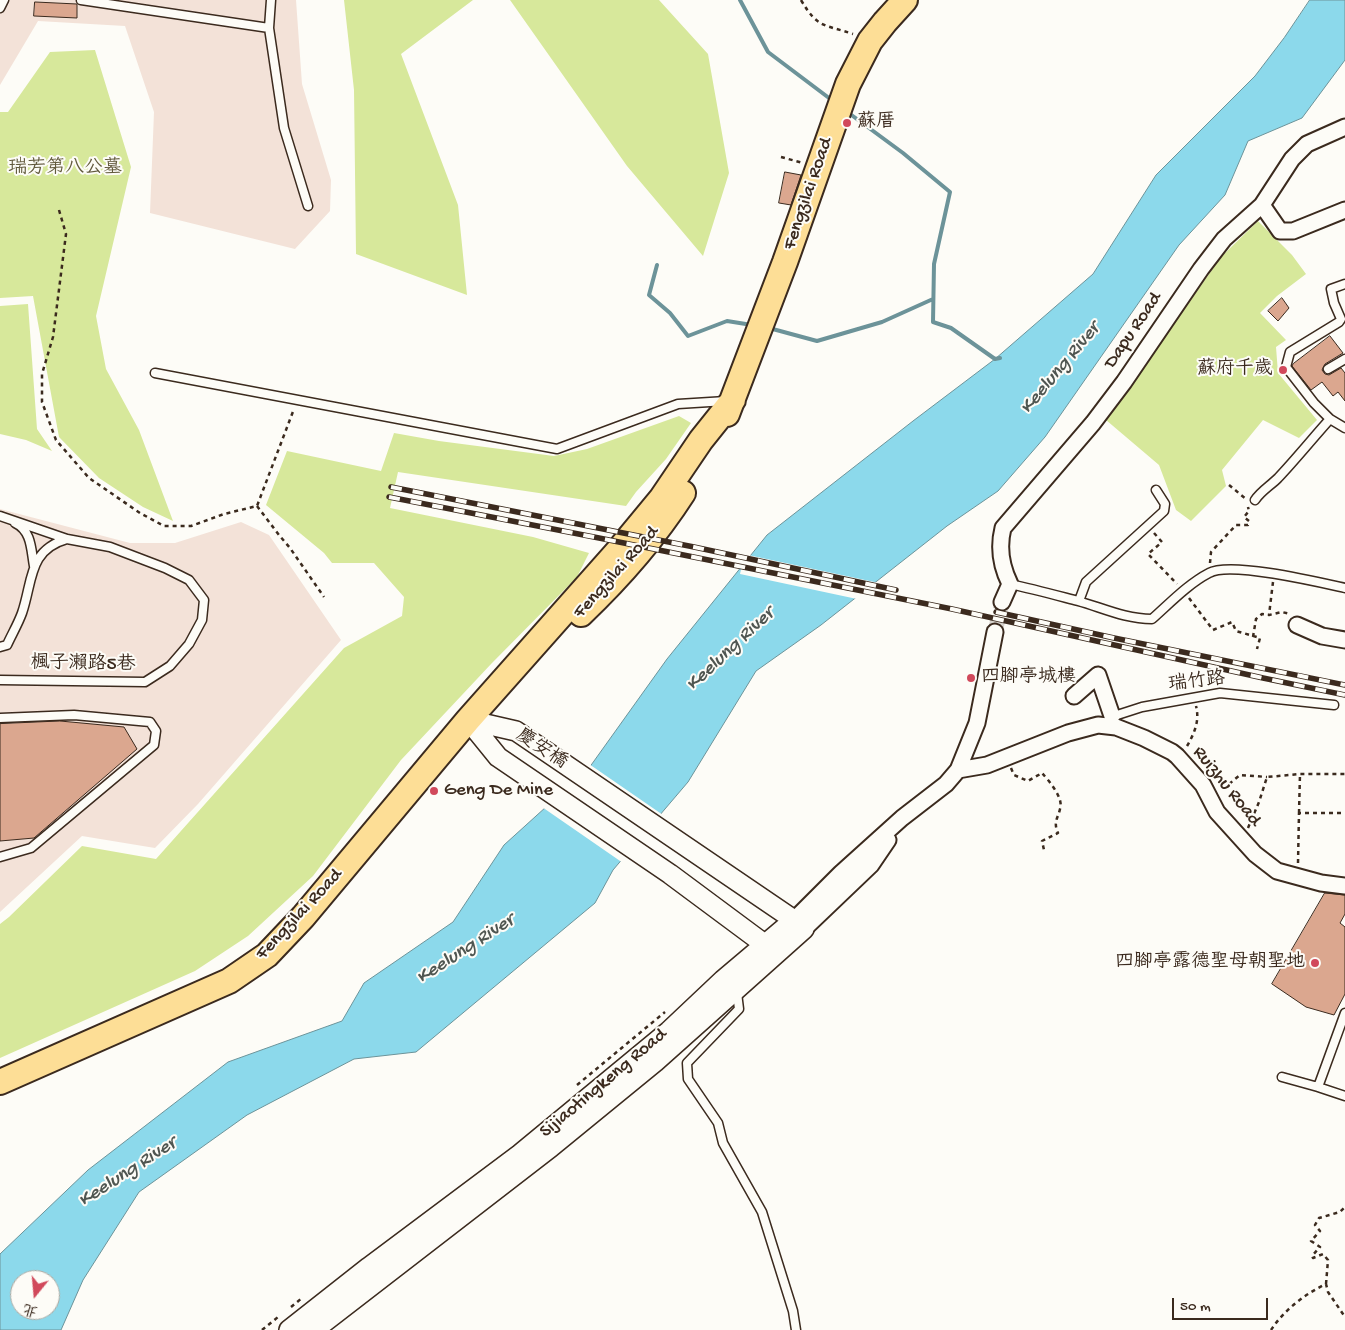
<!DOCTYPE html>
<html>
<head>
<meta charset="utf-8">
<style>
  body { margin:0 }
  #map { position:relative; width:1345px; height:1330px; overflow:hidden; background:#fdfcf7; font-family:"Gochi Hand","LXGW WenKai TC",sans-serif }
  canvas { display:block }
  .north { position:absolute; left:10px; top:1270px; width:50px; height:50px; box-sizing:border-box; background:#fdfcf7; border:1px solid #afa8a0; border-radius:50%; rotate:197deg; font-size:14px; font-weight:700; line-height:20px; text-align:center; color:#3b2a1e }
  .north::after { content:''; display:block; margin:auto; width:18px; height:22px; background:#d1495b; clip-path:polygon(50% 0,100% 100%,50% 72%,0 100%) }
  .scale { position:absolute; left:1172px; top:1298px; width:96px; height:22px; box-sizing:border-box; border:2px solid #3b2a1e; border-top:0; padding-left:6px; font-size:15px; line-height:18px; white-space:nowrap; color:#3b2a1e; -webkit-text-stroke:4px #fdfcf7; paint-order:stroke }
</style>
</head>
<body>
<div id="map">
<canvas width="1345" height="1330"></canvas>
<div class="north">北</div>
<div class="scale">50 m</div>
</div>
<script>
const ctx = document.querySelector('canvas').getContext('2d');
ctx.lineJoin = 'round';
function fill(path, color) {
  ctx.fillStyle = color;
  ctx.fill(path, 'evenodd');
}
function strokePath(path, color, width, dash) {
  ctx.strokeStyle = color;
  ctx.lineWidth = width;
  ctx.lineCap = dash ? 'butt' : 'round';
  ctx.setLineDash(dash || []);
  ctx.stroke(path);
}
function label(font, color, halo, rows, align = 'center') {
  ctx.font = font + ' "Gochi Hand","LXGW WenKai TC",sans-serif';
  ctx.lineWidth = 4;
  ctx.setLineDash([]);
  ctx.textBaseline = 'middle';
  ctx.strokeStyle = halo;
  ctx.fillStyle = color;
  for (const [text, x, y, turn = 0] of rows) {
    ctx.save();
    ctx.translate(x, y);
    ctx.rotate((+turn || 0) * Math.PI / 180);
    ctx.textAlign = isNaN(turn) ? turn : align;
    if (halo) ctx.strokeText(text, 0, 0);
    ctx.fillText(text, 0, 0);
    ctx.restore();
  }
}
fill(new Path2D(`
  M0 0H296L302 84 331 180 330 211 295 249 150 213 154 112 125 26 38 21 0 85Z
  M0 509 130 543H175L241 522 269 535 341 640 198 804 155 848 82 836 0 912Z`), '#f3e2d8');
fill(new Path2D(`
  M344 0H473L401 54 458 205 467 295 356 254 354 90Z
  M510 0H659L708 54 729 173 703 256 627 166Z
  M95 50 131 167 96 316 106 369 139 430 173 521 143 507 99 478 59 437 33 296 0 298V112H8L50 52Z
  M1258 221 1292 255 1306 274 1277 296 1260 313 1286 340 1276 347 1278 373 1317 420 1299 438 1263 420 1222 470 1226 486 1191 521 1176 510 1159 465 1106 420 1221 257Z
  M28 304 37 429 52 451 26 440 0 434V306Z
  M679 416 691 423 666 459 636 492 626 506 398 472 390 508 533 537 589 553 577 577 492 663 401 760 313 876 248 936 195 971 0 1058V924L9 917 82 846 156 859 344 648 402 616 404 597 374 563H332L324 553 266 505 287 451 381 471 394 433 439 441 554 456 587 449Z`), '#d7e89b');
const water = new Path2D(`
  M1310 0H1345V60L1302 118 1248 141 1225 195 1179 245 1045 437 998 491 947 526 821 625 756 671 688 782 613 870 595 903 416 1052 354 1059 247 1115 139 1192 83 1280 61 1330H0V1254L88 1170 228 1062 342 1021 364 983 453 922 504 845 589 768 667 659 767 535 913 421 995 359 1093 274 1156 175 1255 76 1284 38ZM20 1280H50V1310H20Z`);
fill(water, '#8cd9eb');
strokePath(water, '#6c9399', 1);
fill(new Path2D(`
  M748 555 879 583 857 599 740 574 743 561Z
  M589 764 663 815 623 863 542 807Z`), '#fdfcf7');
strokePath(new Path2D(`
  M740 0 768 52 833 101
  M846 111 903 153 950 192 934 264 933 322 951 328 995 359 1000 358
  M657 265 649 295 670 313 688 336 727 321 752 325
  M769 328 817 341 882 322 933 299`), '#6c9399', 4);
const building = new Path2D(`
  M35 2 77 4V18L34 16Z
  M785 172 801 175 791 205 779 203Z
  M1282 298 1289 308 1278 321 1268 311Z
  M1330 336 1343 353 1325 364 1322 370 1325 374 1329 375 1341 368 1345 373V401L1338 392 1333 396 1322 382 1311 390 1292 366 1293 364Z
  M60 721 124 727 137 749 34 838 0 841V724Z
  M1325 893 1345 895V914L1340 923 1345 927V994L1334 1015 1306 1007 1272 984Z`);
fill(building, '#dba78f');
strokePath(building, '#3b2a1e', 1);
strokePath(new Path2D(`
  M995 632 1002 602`), '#d6d2cc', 15, [15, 8]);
const service = new Path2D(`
  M81 0 269 28
  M271 0 269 28 284 128 308 206
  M0 8 4 0
  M1328 369 1345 359
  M155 373 557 449 678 404 726 401
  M1330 419 1314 403 1286 367 1290 352 1339 322 1341 319 1334 303 1331 289 1345 284
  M1255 500C1261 491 1270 486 1278 478 1296 459 1312 439 1330 419L1345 428
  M0 516 67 539 110 547 165 568 189 580 204 600 202 620 189 644 170 666 145 682 0 680
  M15 523C32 531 31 550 34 566
  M1010 584C1033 589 1055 595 1078 601 1103 608 1125 619 1152 619 1170 603 1188 584 1209 573 1230 561 1318 582 1345 588
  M1079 601 1086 582 1164 511 1165 504 1156 490
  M0 647 7 645C12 634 18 624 22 613 33 581 28 550 67 539
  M1111 717 1142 707 1220 693 1334 705
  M0 718 74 715 150 722 156 731 154 745 31 848 0 857
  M737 993 739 1009 687 1063 688 1079 718 1123 723 1143 762 1212 793 1311 796 1330
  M1345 1013 1318 1087 1345 1096
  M1282 1077 1318 1087`);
const minor = new Path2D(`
  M1262 205 1280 231H1293L1345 210
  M1002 602 1010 584C1001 566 998 548 1003 528L1093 423 1124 382 1201 269 1224 239 1262 205 1292 159 1307 144 1345 127
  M1297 625 1322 636 1345 640
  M1074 696 1098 675 1112 716
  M958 770 987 765 1068 733 1098 725 1116 727 1144 738 1172 752 1177 756 1203 785 1217 812 1255 854 1277 871 1321 883 1345 886
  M794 920 841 873 902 818 946 784 958 770 977 723 995 632
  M804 929 871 865 888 840`);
const tertiary = new Path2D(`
  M468 720 498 757 670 874 775 952
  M289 1330 369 1267 520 1154 669 1031 723 980 794 920
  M314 1330 551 1147 655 1062 804 929 794 920 516 731 468 720`);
const primary = new Path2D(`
  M727 414 785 262 848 84 870 41 885 22 905 0
  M581 614C620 577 654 538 683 493
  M0 1082 229 981 267 955 303 917 468 720 618 551 661 499 701 440 733 400`);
strokePath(service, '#3b2a1e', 11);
strokePath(minor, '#3b2a1e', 19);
strokePath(tertiary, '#3b2a1e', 22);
strokePath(primary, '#3b2a1e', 28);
strokePath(new Path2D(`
  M801 0C818 29 824 24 853 34
  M781 157 803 163
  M59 210 66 234 53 337 42 374V402L56 440 89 478 140 513 164 526H191L224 514 257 506 294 409
  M1229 485 1246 499
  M257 506 279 535 290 548 324 597
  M1154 533 1162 542 1148 554 1177 584
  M1210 563 1211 552 1236 525H1248L1249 521 1244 517 1249 511 1248 507
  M1273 582 1269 615 1282 612 1290 614
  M1189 598 1213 630 1232 622 1236 631 1260 638 1257 649
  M1253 637 1256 619 1262 614 1269 615
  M1187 746C1194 734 1200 721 1196 706
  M1011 768 1014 775 1028 781 1042 773C1049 781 1064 798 1060 809 1058 818 1053 822 1058 833L1042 841 1044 850
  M1223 789 1240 775 1267 777
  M1299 813 1300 774
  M1248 828 1259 802 1267 777 1300 774H1345
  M1298 863 1299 813H1345
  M577 1085 665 1012
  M1326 1284 1328 1260 1323 1254 1313 1258 1312 1256 1320 1247 1311 1241 1320 1231 1315 1225 1319 1218 1340 1212 1345 1207
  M291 1307 302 1298
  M262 1330 278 1317
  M1271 1330C1284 1310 1305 1294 1326 1284L1328 1292 1345 1317`), '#3b2a1e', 2.5, [4, 4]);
strokePath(service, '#fdfcf7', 8);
strokePath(minor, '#fdfcf7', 15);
strokePath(tertiary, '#fdfcf7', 19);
strokePath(primary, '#fdde96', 24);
const rail = new Path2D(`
  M391 487 694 547 896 590
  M389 497 599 538 952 609 1263 678 1345 695
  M996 612 1114 638 1345 685`);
strokePath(rail, '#3b2a1e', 5.5);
strokePath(rail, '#fdfcf7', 4, [11]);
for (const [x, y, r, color] of [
  [847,123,5,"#d1495b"],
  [1283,370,5,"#d1495b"],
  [971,678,5,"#d1495b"],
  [434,791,5,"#d1495b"],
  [1315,963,5,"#d1495b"]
]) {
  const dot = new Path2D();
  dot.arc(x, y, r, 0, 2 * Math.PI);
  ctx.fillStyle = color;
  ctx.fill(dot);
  strokePath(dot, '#fdfcf7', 2);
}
label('19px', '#3b2a1e', '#fdfcf7', [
  ["蘇厝",857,123],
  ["蘇府千歲",1273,370,"right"],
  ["四腳亭城樓",981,678],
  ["Geng De Mine",444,791],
  ["四腳亭露德聖母朝聖地",1305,963,"right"]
], 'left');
label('19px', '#625a3d', '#fdfcf7', [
  ["瑞芳第八公墓",65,169]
]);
label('19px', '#3b2a1e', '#fdfcf7', [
  ["Fengzilai Road",809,194,-71],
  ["Dapu Road",1134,331,-56],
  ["Fengzilai Road",617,573,-48],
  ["楓子瀨路5巷",83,665,1],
  ["瑞竹路",1197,683,-7],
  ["慶安橋",541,750,33],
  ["Ruizhu Road",1226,787,51],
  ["Fengzilai Road",300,915,-47],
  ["Sijiaotingkeng Road",604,1084,-40]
]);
label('italic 20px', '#4f5651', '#fdfcf7', [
  ["Keelung River",1061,369,-50],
  ["Keelung River",731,650,-43],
  ["Keelung River",466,950,-33],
  ["Keelung River",128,1173,-33]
]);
</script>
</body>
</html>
